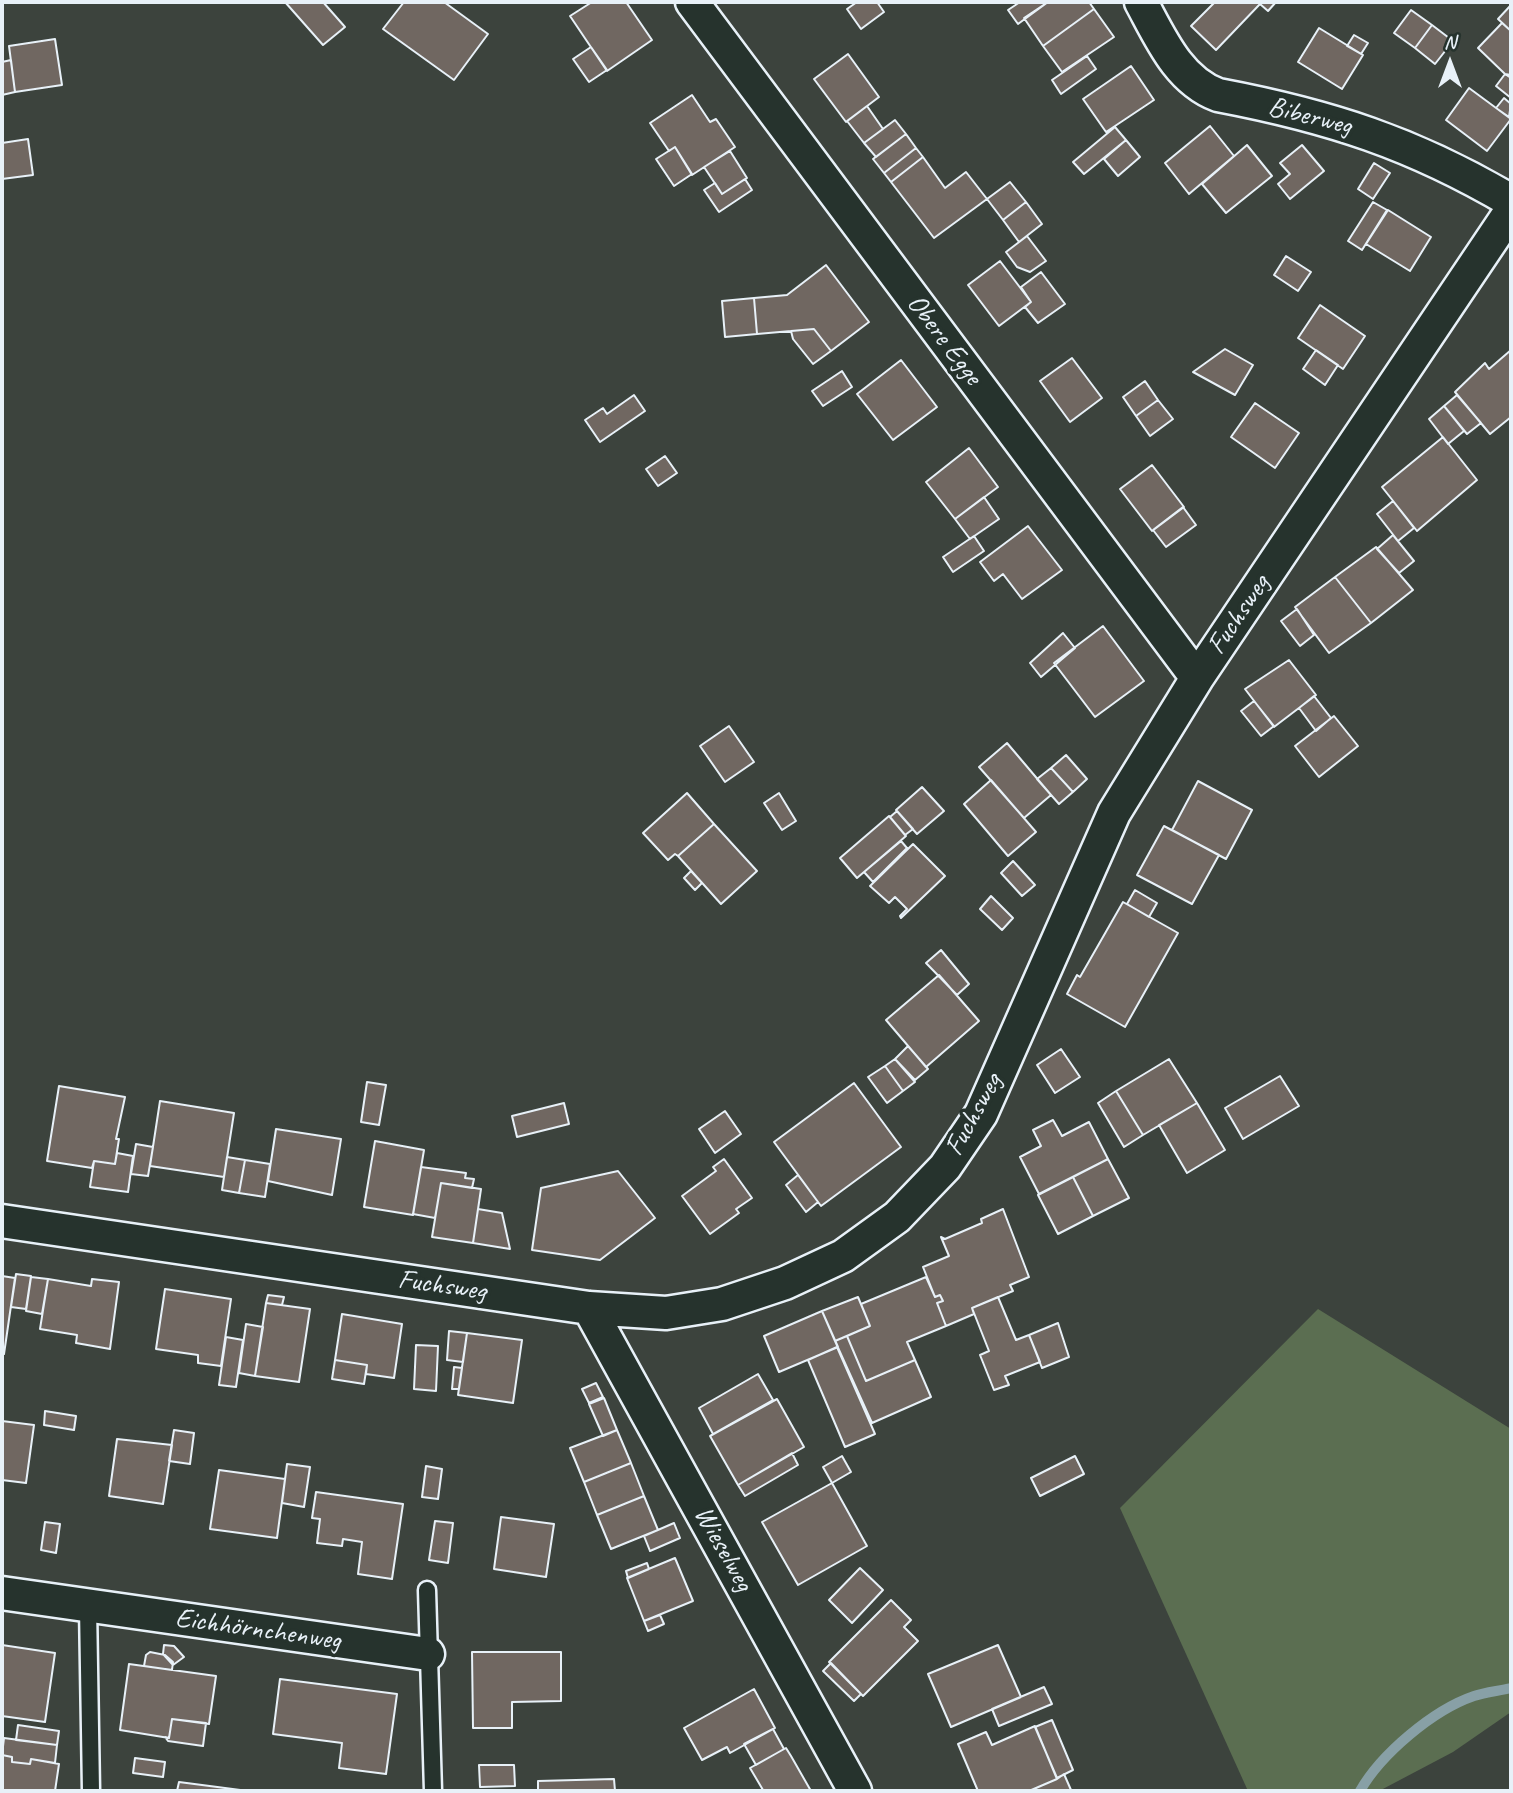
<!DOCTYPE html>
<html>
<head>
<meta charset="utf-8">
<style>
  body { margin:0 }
  #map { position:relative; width:1513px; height:1793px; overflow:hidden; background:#3c433d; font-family:Caveat,sans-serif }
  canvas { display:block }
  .frame { position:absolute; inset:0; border:4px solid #e8f1f8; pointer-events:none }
  .north { position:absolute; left:1415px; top:28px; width:70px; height:70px; -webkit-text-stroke:5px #26332d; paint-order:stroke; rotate:0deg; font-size:19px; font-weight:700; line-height:28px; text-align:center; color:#e8f1f8 }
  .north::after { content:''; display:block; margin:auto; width:24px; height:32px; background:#e8f1f8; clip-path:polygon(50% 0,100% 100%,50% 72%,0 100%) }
</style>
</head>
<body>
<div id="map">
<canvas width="1513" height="1793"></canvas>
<div class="frame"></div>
<div class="north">N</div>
</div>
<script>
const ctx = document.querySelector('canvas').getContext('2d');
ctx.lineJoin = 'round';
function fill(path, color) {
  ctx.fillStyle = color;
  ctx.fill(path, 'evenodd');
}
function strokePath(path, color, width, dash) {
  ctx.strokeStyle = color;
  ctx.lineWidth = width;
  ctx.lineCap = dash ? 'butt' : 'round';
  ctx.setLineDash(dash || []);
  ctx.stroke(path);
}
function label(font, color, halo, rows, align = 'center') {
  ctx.font = font + ' Caveat,sans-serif';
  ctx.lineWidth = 7;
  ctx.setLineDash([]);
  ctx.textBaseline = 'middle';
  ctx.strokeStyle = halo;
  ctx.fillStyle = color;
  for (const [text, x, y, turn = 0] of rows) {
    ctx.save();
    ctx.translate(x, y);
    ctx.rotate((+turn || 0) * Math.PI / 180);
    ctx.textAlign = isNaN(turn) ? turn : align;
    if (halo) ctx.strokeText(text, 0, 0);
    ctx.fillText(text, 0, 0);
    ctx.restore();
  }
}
fill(new Path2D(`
  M1318 1309 1511 1429V1712L1453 1752 1379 1791H1248L1120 1508Z`), '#5b6e51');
strokePath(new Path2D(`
  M1360 1791C1381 1754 1433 1710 1474 1696 1486 1692 1499 1691 1511 1688`), '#88a0a6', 10);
const building = new Path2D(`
  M285 2H323L345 27 323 45Z
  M404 2H444L488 34 454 80 383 29Z
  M592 2H626L652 40 607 71 570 16Z
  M857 2H877L884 12 861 29 847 9Z
  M1020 2H1048L1018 24 1008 10Z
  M1048 2H1089L1094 9 1043 46 1024 18Z
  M1215 2H1276L1268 11 1260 4 1216 50 1191 26Z
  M1511 5V31L1498 19Z
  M1094 9 1114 37 1062 72 1043 46Z
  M1411 10 1432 25 1415 48 1394 33Z
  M1502 23 1511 31V75L1505 74 1478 48Z
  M1432 25 1453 41 1435 64 1415 48Z
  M1319 28 1363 55 1342 89 1298 62Z
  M1354 35 1368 43 1361 54 1347 46Z
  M55 39 62 85 15 92 9 46Z
  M591 47 607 70 589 82 573 59Z
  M848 54 879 97 846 122 814 79Z
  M1087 56 1096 69 1061 94 1052 80Z
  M11 60 15 92 2 95V62Z
  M1131 66 1154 100 1106 132 1083 99Z
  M1505 74 1511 78V98L1496 86Z
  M1469 88 1511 119 1487 151 1446 120Z
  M692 95 710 122 716 119 735 147 692 175 675 147 669 151 650 123Z
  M1504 98 1511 104 1509 117 1496 108Z
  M867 106 883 129 864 143 847 121Z
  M895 120 906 134 876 157 864 143Z
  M1210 126 1234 156 1189 194 1165 163Z
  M1115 127 1126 140 1084 174 1073 162Z
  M906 134 916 148 884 173 873 159Z
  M28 139 33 175 2 179V143Z
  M1126 140 1140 157 1118 176 1104 159Z
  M1247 145 1272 176 1226 213 1202 184Z
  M1302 145 1324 171 1290 199 1278 184 1290 174 1280 163Z
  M675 147 692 174 674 186 656 159Z
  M916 148 923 157 891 182 884 173Z
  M730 151 747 178 722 194 704 167Z
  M923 157 945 188 966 172 987 199 934 238 891 182Z
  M1374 163 1390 173 1373 199 1358 189Z
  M745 179 752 190 719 212 704 190 715 183 722 194Z
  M1010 182 1026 202 1003 220 987 199Z
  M1026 202 1042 224 1019 242 1003 220Z
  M1373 202 1387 210 1362 250 1348 241Z
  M1388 210 1431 237 1410 271 1366 244Z
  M1027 236 1046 261 1030 272 1017 267 1006 252Z
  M1286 256 1311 272 1298 291 1274 275Z
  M1000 261 1031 302 999 326 968 285Z
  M826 265 869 322 831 351 814 329 757 334 754 298 787 295Z
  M1041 272 1065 304 1038 323 1025 307 1031 302 1021 287Z
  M754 298 757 334 725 337 722 301Z
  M1320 305 1365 336 1343 369 1298 338Z
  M814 329 831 351 813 364 793 339 791 331Z
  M1225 349 1253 365 1235 395 1193 372Z
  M1316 350 1338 365 1325 385 1303 369Z
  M1511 350V417L1490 434 1455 392 1485 363 1489 369Z
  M1072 358 1102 398 1070 422 1040 381Z
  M901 360 937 407 893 440 857 394Z
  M842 371 852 387 823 406 812 391Z
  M1145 381 1158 400 1136 416 1123 397Z
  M634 395 645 411 600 442 585 420 603 408 607 414Z
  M1457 395 1481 423 1467 434 1444 406Z
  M1158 400 1173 419 1150 436 1136 416Z
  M1255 403 1299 433 1275 468 1231 437Z
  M1444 406 1464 431 1448 444 1429 419Z
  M1443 437 1477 480 1417 531 1382 487Z
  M969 448 998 487 955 519 926 482Z
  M665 456 677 473 658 486 646 469Z
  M1152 465 1184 507 1152 531 1120 489Z
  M984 497 999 519 970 539 955 519Z
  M1393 501 1414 528 1398 541 1377 514Z
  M1183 507 1196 525 1166 547 1153 530Z
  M1028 526 1062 570 1022 599 1003 574 994 581 980 562Z
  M1393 535 1414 561 1399 573 1377 549Z
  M974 536 984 551 953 572 943 557Z
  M1376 547 1413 590 1371 623 1335 577Z
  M1335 577 1371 623 1329 653 1295 607Z
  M1297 609 1314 635 1300 646 1281 621Z
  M1103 626 1144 681 1095 717 1054 663Z
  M1063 633 1075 648 1041 677 1030 663Z
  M1289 660 1316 695 1274 727 1245 689Z
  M1314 696 1331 718 1316 731 1299 708Z
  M1254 701 1274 726 1261 736 1241 711Z
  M1334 716 1358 746 1319 777 1295 746Z
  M729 726 754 762 725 782 700 746Z
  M1007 743 1051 795 1024 818 979 767Z
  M1066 755 1087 779 1073 792 1051 768Z
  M1051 768 1073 792 1059 804 1037 779Z
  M991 780 1036 832 1008 856 964 804Z
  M1198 781 1252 810 1226 859 1172 830Z
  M922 787 944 811 917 834 896 810Z
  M687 793 714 824 678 856 675 854 668 860 643 833Z
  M779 793 796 821 782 830 764 803Z
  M897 811 913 829 905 835 890 817Z
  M889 816 906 836 857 878 840 858Z
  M714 824 757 871 721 904 678 856Z
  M1164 826 1219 855 1192 904 1137 875Z
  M901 841 907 848 873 882 864 872Z
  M913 844 945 876 901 918 900 916 907 909 895 897 889 903 870 886Z
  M1013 861 1035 885 1022 896 1001 873Z
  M691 871 702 883 695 890 684 878Z
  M1135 890 1157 903 1149 917 1127 904Z
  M991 896 1013 918 1002 930 980 909Z
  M1123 902 1178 933 1125 1027 1067 994 1077 975 1080 977Z
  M941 950 969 984 957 995 926 963Z
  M939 975 979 1021 926 1067 886 1020Z
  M908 1046 928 1069 915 1080 895 1059Z
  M1061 1049 1080 1077 1055 1093 1037 1065Z
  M895 1059 915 1082 903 1091 885 1066Z
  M1169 1059 1197 1103 1143 1135 1116 1091Z
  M885 1066 903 1091 887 1103 868 1077Z
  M1280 1076 1299 1106 1243 1139 1225 1108Z
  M367 1082 386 1085 379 1125 361 1122Z
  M854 1083 901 1147 821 1206 774 1142Z
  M59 1086 125 1097 116 1139H119L115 1164 94 1161 92 1168 47 1161Z
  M1116 1091 1143 1135 1124 1147 1098 1103Z
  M160 1101 234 1113 224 1177 150 1166Z
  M564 1103 569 1124 517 1137 512 1116Z
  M1197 1103 1225 1150 1187 1173 1159 1125Z
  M725 1111 741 1134 715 1153 699 1129Z
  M1053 1120 1062 1136 1089 1122 1108 1159 1039 1194 1020 1157 1041 1146 1033 1130Z
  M276 1129 341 1139 332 1195 268 1181Z
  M375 1141 424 1150 413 1215 364 1207Z
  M136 1144 153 1147 148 1176 131 1174Z
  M117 1153 133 1156 128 1192 90 1187 94 1161 115 1164Z
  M227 1157 245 1160 239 1193 222 1190Z
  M724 1159 752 1198 736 1209 739 1213 710 1234 682 1196 716 1171 713 1167Z
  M1108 1159 1129 1198 1093 1216 1073 1177Z
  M245 1160 270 1164 265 1197 239 1193Z
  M421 1167 466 1173 465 1178 474 1179 472 1188 441 1183 435 1218 413 1214Z
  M618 1171 655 1218 600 1260 532 1250 541 1188Z
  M798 1175 818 1202 806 1212 786 1185Z
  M1073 1177 1093 1216 1058 1234 1038 1195Z
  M441 1183 481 1189 473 1243 432 1237Z
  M478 1209 502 1213 510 1249 473 1243Z
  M1003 1209 1029 1277 1010 1285 1013 1291 972 1308 974 1314 946 1326 937 1303 943 1301 940 1295 935 1297 923 1267 949 1256 941 1237 945 1239 982 1223 981 1219Z
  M16 1274 31 1276 26 1309 11 1307Z
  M2 1276 15 1278 4 1354H2Z
  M31 1277 48 1279 42 1314 26 1311Z
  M926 1277 935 1297 940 1295 943 1301 937 1303 946 1326 907 1342 915 1360 866 1381 847 1336 870 1326 861 1304Z
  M48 1279 91 1286 92 1279 119 1282 110 1349 76 1343 77 1335 40 1329Z
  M165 1289 231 1299 221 1366 198 1363V1355L156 1349Z
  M268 1295 284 1297 282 1305 266 1303Z
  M858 1297 870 1326 835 1341 822 1311Z
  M998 1297 1016 1340 1029 1335 1040 1362 1005 1376 1009 1385 994 1390 980 1355 989 1351 972 1308Z
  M266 1303 310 1309 299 1382 255 1376Z
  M822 1311 838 1347 779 1372 764 1336Z
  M342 1314 402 1324 394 1378 366 1374 367 1365 335 1360Z
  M1058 1323 1069 1357 1042 1368 1029 1335Z
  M246 1324 263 1327 255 1376 239 1373Z
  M449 1331 467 1333 463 1362 447 1360Z
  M467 1333 522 1340 513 1403 458 1395Z
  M847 1336 866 1381 915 1360 931 1397 872 1423 835 1341Z
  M226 1337 243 1340 236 1387 219 1385Z
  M416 1345 438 1346 436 1391 414 1389Z
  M837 1347 875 1434 845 1447 808 1360Z
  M335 1360 367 1365 364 1384 332 1379Z
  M454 1367 462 1368 459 1389H452Z
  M758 1374 773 1400 713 1434 699 1408Z
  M596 1383 603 1397 589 1403 582 1389Z
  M604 1398 617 1430 603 1436 589 1404Z
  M777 1399 804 1447 738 1485 710 1436Z
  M45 1411 76 1416 74 1430 44 1425Z
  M2 1421 34 1425 26 1483 2 1480Z
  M174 1430 194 1433 190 1464 169 1461Z
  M617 1430 631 1463 584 1482 570 1448Z
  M117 1439 172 1445 163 1504 109 1496Z
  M792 1453 798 1465 745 1496 738 1485Z
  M842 1456 851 1472 832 1483 823 1467Z
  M1075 1456 1084 1474 1040 1496 1031 1478Z
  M631 1463 644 1496 597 1515 584 1482Z
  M287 1464 310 1467 304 1507 282 1503Z
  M426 1466 442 1469 438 1499 422 1497Z
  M219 1470 285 1479 277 1538 210 1529Z
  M832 1483 867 1546 798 1585 762 1522Z
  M316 1492 403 1504 392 1579 358 1574 362 1542 343 1539 342 1546 317 1543 320 1519 312 1518Z
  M644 1496 658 1530 611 1549 597 1515Z
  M501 1517 554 1524 546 1577 494 1569Z
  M435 1521 453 1523 448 1563 429 1560Z
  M45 1522 60 1524 56 1553 41 1550Z
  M674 1523 680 1538 650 1551 644 1536Z
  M675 1558 693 1601 644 1621 627 1578Z
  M647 1563 649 1569 628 1578 626 1571Z
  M860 1568 883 1590 852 1623 829 1600Z
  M891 1600 911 1620 904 1627 918 1641 863 1696 829 1662Z
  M660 1615 664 1624 648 1631 644 1621Z
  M2 1645 55 1653 45 1722 2 1716Z
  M164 1645 174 1646 184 1657 173 1665 163 1654Z
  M998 1645 1021 1697 951 1727 928 1674Z
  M150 1652 165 1655 173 1662 172 1670 144 1666 146 1655Z
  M472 1652H561V1701L512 1702V1728H473Z
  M831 1663 861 1694 854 1701 823 1671Z
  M129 1664 216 1676 209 1724 172 1719 169 1738 120 1730Z
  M280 1679 397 1694 386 1774 339 1768 342 1743 273 1734Z
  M1044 1687 1052 1704 999 1726 992 1709Z
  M754 1689 775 1728 730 1753 727 1747 702 1760 684 1728Z
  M172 1719 206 1723 203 1746 168 1741 165 1737 169 1738Z
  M1052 1720 1073 1770 1057 1778 1035 1727Z
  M18 1725 59 1731 57 1745 16 1740Z
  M1035 1726 1057 1779 1029 1791H978L958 1744 986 1732 992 1745Z
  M773 1729 784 1749 756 1765 744 1744Z
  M4 1738 57 1745 55 1763 31 1759 30 1764 12 1762V1757L2 1755Z
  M786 1748 791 1756 811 1791 763 1790 750 1768Z
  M2 1755 12 1757V1762L30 1764 31 1759 59 1764 55 1791H2Z
  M135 1758 165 1762 163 1777 133 1773Z
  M479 1765H514L515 1786 480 1787Z
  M1064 1774 1071 1790 1029 1791 1057 1779Z
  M614 1779 615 1791H538V1781Z
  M179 1782 248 1791H177Z`);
fill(building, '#706761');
strokePath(building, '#e8f1f8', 2);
const lane = new Path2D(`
  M427 1590 433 1791
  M88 1606 91 1791`);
const street = new Path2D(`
  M692 2 1197 678
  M1141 2C1160 37 1178 80 1218 95 1329 116 1413 143 1511 201
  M2 1221 589 1308 666 1313 722 1304 785 1283 843 1256 897 1217 945 1167 981 1114 1114 813 1197 678 1511 211
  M589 1308 855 1791
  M2 1593 428 1654`);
strokePath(lane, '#e8f1f8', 21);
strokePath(street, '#e8f1f8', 37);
strokePath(lane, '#26332d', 16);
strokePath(street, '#26332d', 32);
label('28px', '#e8f1f8', '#26332d', [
  ["Biberweg",1310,117,14],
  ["Obere Egge",944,340,53],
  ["Fuchsweg",1239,615,-56],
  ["Fuchsweg",974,1115,-61],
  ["Fuchsweg",442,1286,8],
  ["Wieselweg",723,1549,61],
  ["Eichhörnchenweg",258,1630,8]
]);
</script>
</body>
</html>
